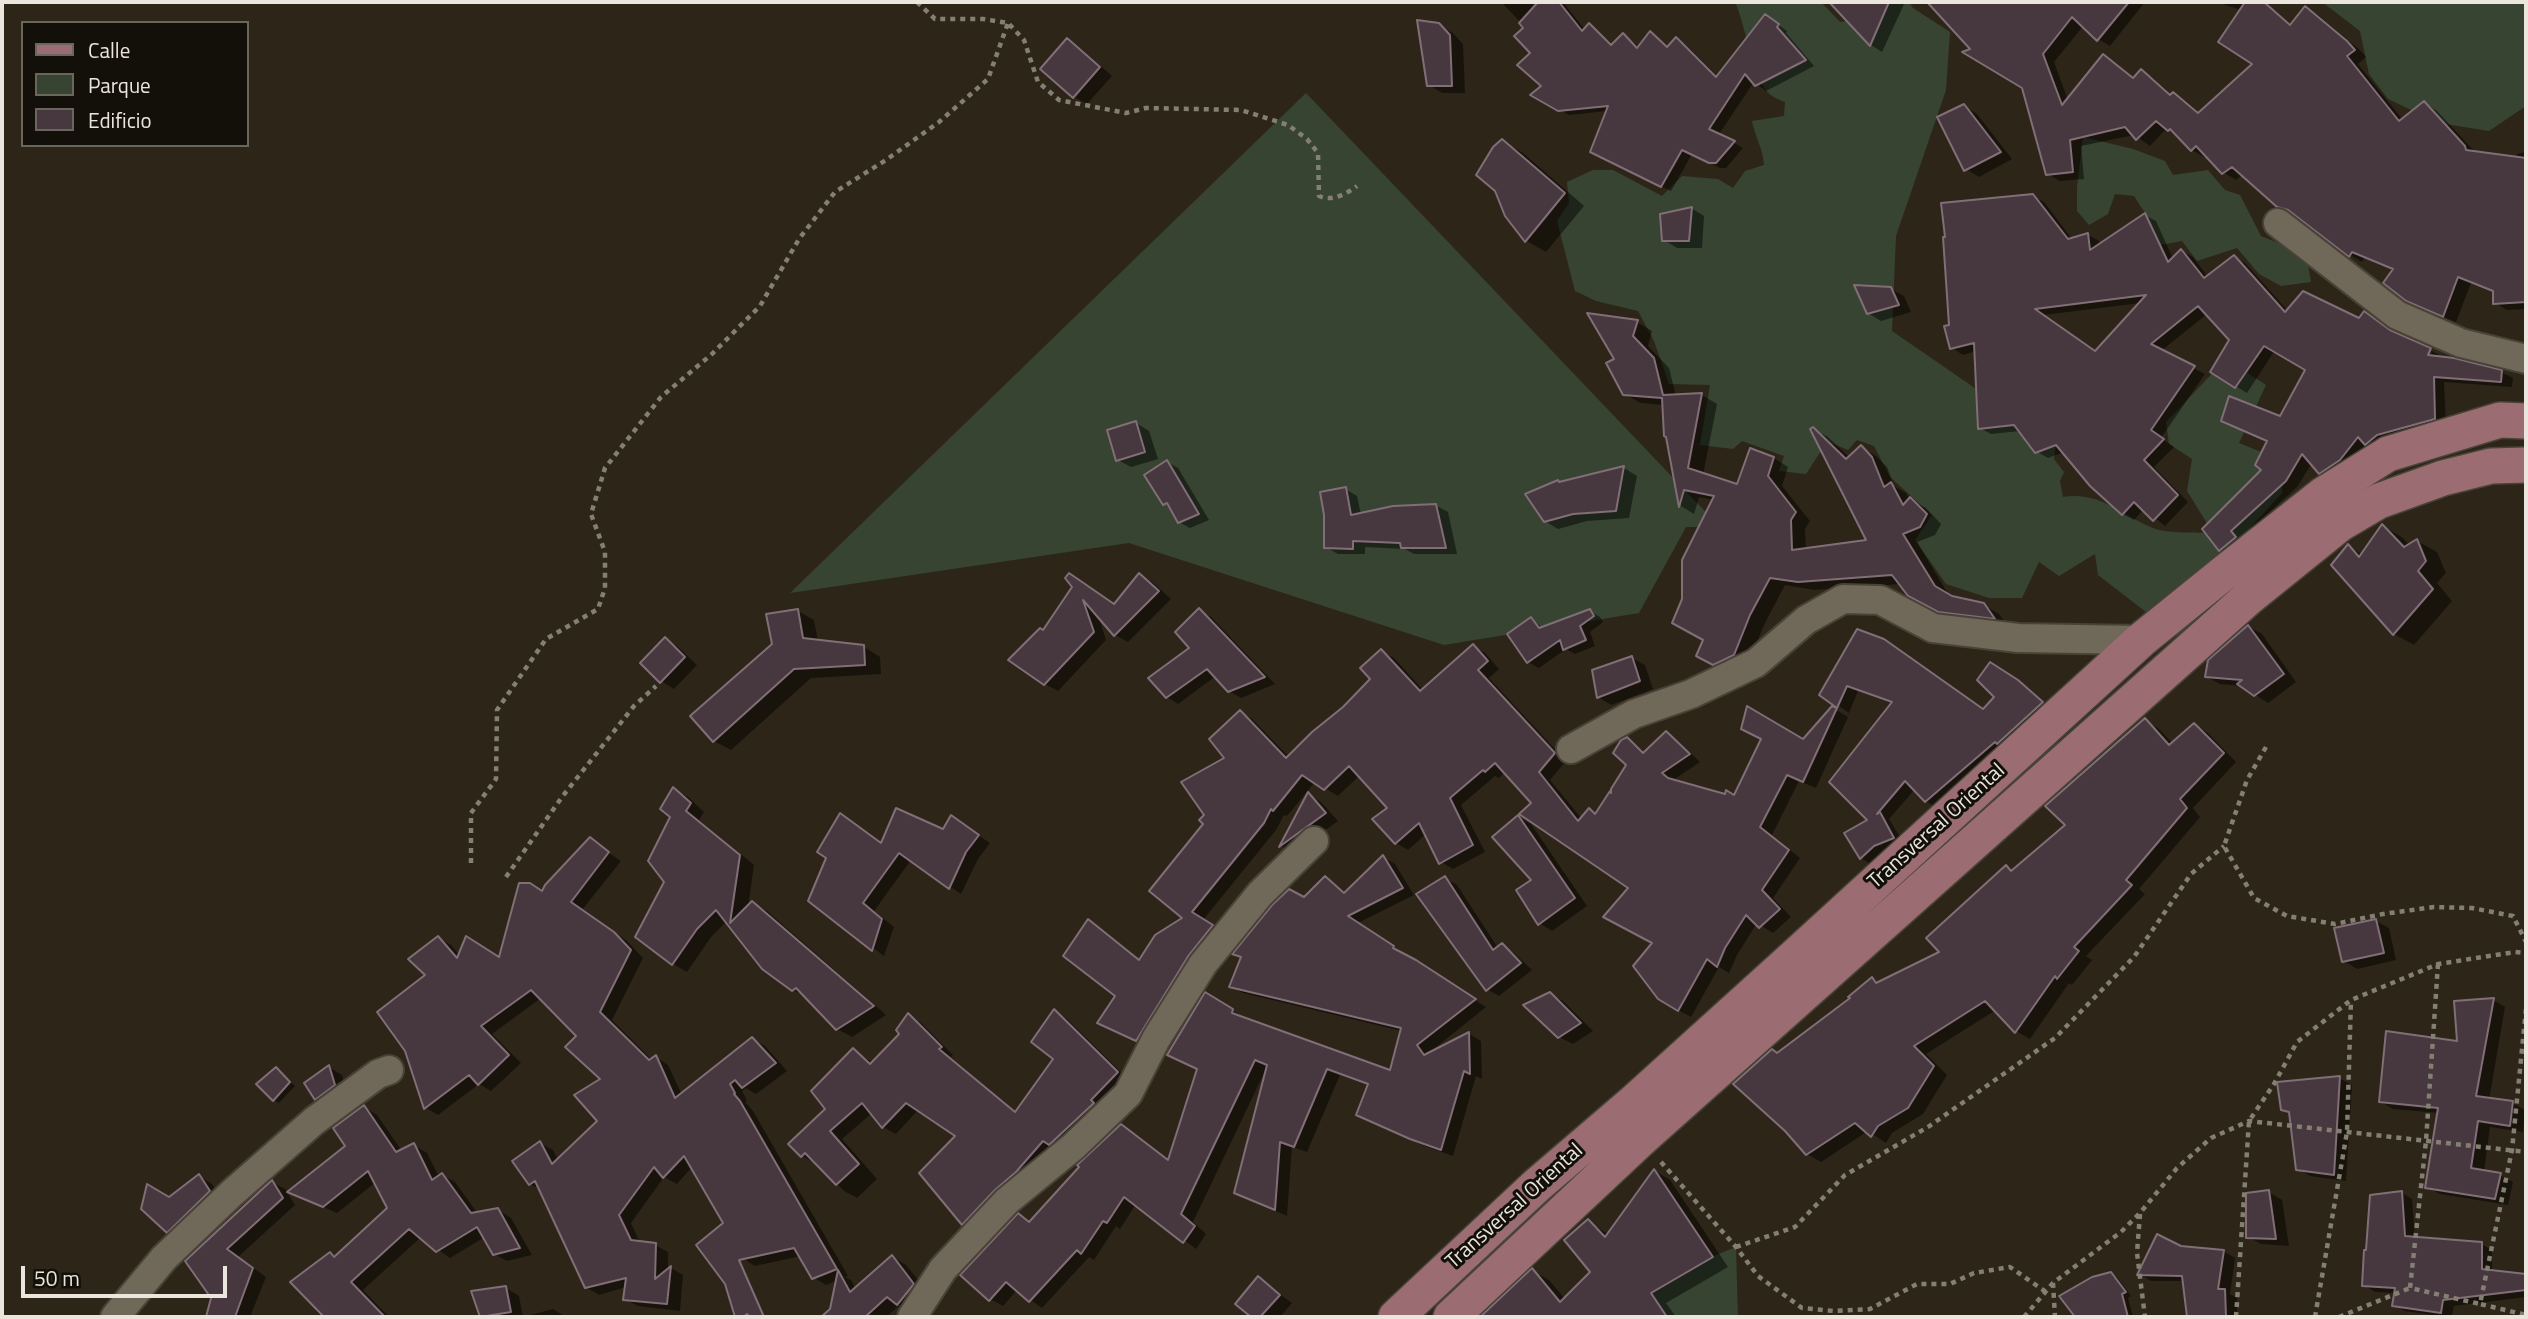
<!DOCTYPE html>
<html>
<head>
<meta charset="utf-8">
<style>
  body { margin:0 }
  #map { position:relative; width:2528px; height:1319px; overflow:hidden; background:#2d2618; font-family:"Titillium Web",sans-serif }
  canvas { display:block }
  .frame { position:absolute; inset:0; border:4px solid #eae6dd; pointer-events:none }
  .legend { position:absolute; left:21px; top:21px; width:228px; height:126px; box-sizing:border-box; background:#13100a; border:2px solid #69665e; margin:0; padding:9px 12px; list-style:none; font-size:21px; color:#eae6dd }
  .legend li { display:flex; align-items:center; gap:14px; height:35px }
  .legend b { width:35px; border:2px solid #69665e }
  .scale { position:absolute; left:21px; top:1266px; width:206px; height:32px; box-sizing:border-box; border:4px solid #eae6dd; border-top:0; padding-left:9px; font-size:21px; line-height:24px; white-space:nowrap; color:#eae6dd; -webkit-text-stroke:5px #13100a; paint-order:stroke }
</style>
</head>
<body>
<div id="map">
<canvas width="2528" height="1319"></canvas>
<div class="frame"></div>
<ul class="legend">
<li><b style="height:9px;background:#9b6d72"></b>Calle</li>
<li><b style="height:19px;background:#374431"></b>Parque</li>
<li><b style="height:19px;background:#47373f"></b>Edificio</li>
</ul>
<div class="scale">50 m</div>
</div>
<script>
const ctx = document.querySelector('canvas').getContext('2d');
ctx.lineJoin = 'round';
function fill(path, color) {
  ctx.fillStyle = color;
  ctx.fill(path, 'evenodd');
}
function strokePath(path, color, width, dash) {
  ctx.strokeStyle = color;
  ctx.lineWidth = width;
  ctx.lineCap = dash ? 'butt' : 'round';
  ctx.setLineDash(dash || []);
  ctx.stroke(path);
}
function label(font, color, halo, rows, align = 'center') {
  ctx.font = font + ' "Titillium Web",sans-serif';
  ctx.lineWidth = 6;
  ctx.setLineDash([]);
  ctx.textBaseline = 'middle';
  ctx.strokeStyle = halo;
  ctx.fillStyle = color;
  for (const [text, x, y, turn = 0] of rows) {
    ctx.save();
    ctx.translate(x, y);
    ctx.rotate((+turn || 0) * Math.PI / 180);
    ctx.textAlign = isNaN(turn) ? turn : align;
    if (halo) ctx.strokeText(text, 0, 0);
    ctx.fillText(text, 0, 0);
    ctx.restore();
  }
}
fill(new Path2D(`
  M1735 2H1821L1840 22 1863 19V2H1909L1913 8 1950 32 1946 90 1896 236 1892 331 2056 444 2054 459 2064 472 2060 481 2063 497C2100 491 2121 515 2153 528 2167 534 2196 532 2213 533L2187 491 2192 459 2169 444 2166 422 2226 359 2266 385 2239 443 2281 460 2282 493 2239 540 2235 607 2181 639 2098 575 2095 554 2059 576 2039 562 2022 598H1989L1946 584 1915 540 1932 515 1890 477 1874 446 1857 440 1848 450 1831 443 1819 454 1806 474 1779 471 1784 456 1742 441 1733 449 1700 445 1710 385 1669 384 1654 341 1638 311 1596 301 1575 291 1557 221 1569 203 1567 182 1593 170H1613L1662 196 1682 176 1718 179 1733 188 1745 171 1764 165C1763 148 1755 137 1752 121L1784 116 1785 102C1778 99 1771 97 1766 90 1749 66 1747 29 1735 2Z
  M2322 2H2526V106L2489 131 2439 123 2388 99 2369 74 2360 31Z
  M1306 93 1720 527H1686L1639 613 1444 645 1129 543 790 593Z
  M2083 137 2133 149 2165 161 2173 175 2208 170 2225 190 2240 195 2261 236 2306 254 2311 282 2281 286 2259 274 2237 248 2197 261 2182 241 2160 245 2145 213 2134 196 2115 194 2108 214 2089 225 2077 211V187Z
  M1736 1247 1738 1317H1562Z`), '#374431');
fill(new Path2D(`
  M1501 2H1563L1585 30 1589 26 1613 45 1624 35 1640 47 1651 33 1669 47 1676 40 1686 45 1718 77 1766 16 1787 31 1786 33 1814 66 1766 91 1754 82 1719 134 1743 148 1726 168H1720L1692 154 1671 191 1602 157 1607 111 1569 115 1533 95 1544 86 1526 28Z
  M1831 2H1905L1882 52 1871 45Z
  M1929 2H2145L2110 46 2098 39 2084 25 2054 62 2068 100 2103 57 2134 79 2141 71 2153 78 2172 95 2174 94 2186 101 2200 113 2255 64 2241 10 2216 2H2271L2269 5 2292 25 2306 8 2318 15 2360 50 2366 57 2358 64 2403 120 2425 103 2437 111 2476 153 2517 158V154L2526 152V309L2507 310 2495 303V292L2471 283 2456 322 2420 307 2394 270 2365 257 2362 262 2350 255 2297 215 2278 205 2243 174 2236 180 2223 172 2206 155 2204 157 2192 150 2177 134 2167 128 2150 146 2134 135 2081 146 2084 179 2060 181 2047 174 2024 87 1973 50Z
  M1439 25 1453 33 1463 44 1465 93H1442L1429 85Z
  M1067 41 1080 48 1112 76 1087 104 1074 97Z
  M1964 106 1977 114 2012 159 1979 177 1966 169Z
  M1503 141 1523 153 1584 206 1546 252 1527 241 1506 215Z
  M2032 196 2044 202 2072 239 2088 235 2099 241 2100 245 2145 215 2156 221 2173 259 2182 251 2193 257 2208 277 2234 257 2245 263 2288 311 2360 320 2365 313 2396 335 2427 364 2432 351 2441 356 2440 358 2501 372 2513 378 2512 387 2444 382 2446 424 2377 450 2368 444 2351 466 2331 479 2320 472 2312 463 2297 487 2241 538 2231 556 2220 550 2264 470 2281 418 2307 369 2275 350 2247 393 2213 372 2231 340 2207 314 2161 351 2205 374 2161 438 2174 447 2154 467 2188 502 2165 526 2144 509 2134 520 2123 514 2064 452 2048 458 2036 451 2020 431 1991 434 1980 428 1976 351 1963 355 1952 348 1950 326ZM2141 303 2097 352 2043 315Z
  M1691 208 1704 216 1702 248H1677L1664 240Z
  M1891 289 1904 296 1911 312 1881 321 1868 313Z
  M1637 322 1652 331 1648 346 1669 368 1676 396 1702 395 1717 404 1703 475 1738 486 1774 458 1788 467 1782 486 1810 521 1805 529 1806 550 1868 541 1813 429 1828 437 1850 458 1861 447 1876 456 1887 467 1894 486 1906 493 1910 500 1926 508 1941 524 1935 535 1917 542 1950 597 1984 605 1999 614 2008 626 1955 620 1925 604 1901 584 1814 590 1785 585 1765 623 1748 663 1729 673 1698 655 1706 640 1714 500 1699 497 1694 514 1681 506 1667 436 1664 405 1640 403 1625 394 1616 360Z
  M1136 423 1149 431 1158 459 1131 467 1118 460Z
  M1167 462 1178 468 1209 520 1190 528 1179 522 1171 508 1164 503Z
  M1624 468 1637 476 1629 518 1587 521 1558 529 1545 521 1560 483Z
  M1345 489 1357 496 1361 515 1435 505 1448 512 1457 554H1414L1405 549 1365 547V554H1338L1326 547Z
  M2383 526 2403 538 2410 546 2417 541 2437 552 2446 573 2437 583 2452 601 2414 645 2394 634 2348 546 2363 555Z
  M1139 575 1152 582 1171 599 1128 642 1115 635 1098 615 1106 640 1058 691 1045 684 1043 633 1083 583 1115 605Z
  M798 611 814 620 818 641 864 647 880 657 881 674 811 678 731 750 714 741 773 645Z
  M1199 611 1211 617 1275 684 1241 698 1229 691 1216 676 1178 704 1167 697 1191 648Z
  M1590 611 1600 617 1603 622 1590 632 1595 646 1575 654 1566 649 1539 668 1528 662 1531 619 1544 629Z
  M2249 627 2262 634 2296 682 2268 703 2242 686 2220 684 2207 677Z
  M1858 632 1985 710 1996 697 2002 671 2030 689 2053 710 1937 808 1926 801 1915 789 1889 819 1905 845 1872 865 1861 858 1846 833 1870 820 1893 704 1858 691 1849 713 1821 694Z
  M665 639 678 647 697 665 674 689 661 681Z
  M1473 646 1485 653 1499 669 1489 678 1566 761 1550 780 1582 819 1589 810 1596 814 1613 795 1628 765 1627 739 1646 753 1666 734 1678 741 1700 762 1672 781 1735 797 1803 741 1833 708 1848 717 1816 788 1799 781 1772 835 1800 858 1773 898 1791 917 1773 933 1757 923 1737 955 1729 973 1719 967 1691 1017 1678 1010 1654 942 1630 887 1533 804 1505 772 1499 778 1495 776 1461 805 1485 852 1453 869 1441 862 1426 834 1408 850 1396 843 1390 808 1360 775 1338 796 1315 782 1287 816 1284 815 1276 830 1203 920 1224 933 1149 1047 1112 1029 1117 995 1089 921 1140 961 1185 918 1206 816 1240 712 1252 719 1289 757 1345 708 1372 679 1381 651 1394 658 1423 690Z
  M1632 658 1645 665 1653 689 1611 705 1598 697Z
  M2145 720 2159 729 2173 744 2194 725 2208 733 2236 762 2193 808 2200 817 2139 889 2145 894 2086 956 2092 960 2072 985 2069 983 2030 1039 2016 1031 1996 1010 1926 1054 1947 1075 1923 1114 1892 1133 1886 1143 1868 1131 1821 1162 1807 1154 1778 1055 1853 998 1873 979 1880 983 1942 952 2006 867 2013 871 2068 825Z
  M674 789 688 797 704 812 699 820 754 865 748 908 752 903 767 911 886 1015 852 1037 837 1029 808 998 793 990 727 921 711 937 687 972 673 964 666 882Z
  M1309 795 1321 802 1338 821 1293 853 1281 846Z
  M1518 817 1531 824 1587 906 1552 931 1539 923 1533 881Z
  M963 825 990 843 978 859 961 894 911 860 874 911 894 927 884 956 810 901 883 844Z
  M590 840 621 861 582 910 627 941 643 958 612 1020 652 1060 656 1057 668 1065 682 1095 752 1039 765 1046 787 1071 756 1094 746 1088 742 1091 747 1101 745 1102 753 1111 848 1276 845 1277 851 1280 856 1289 893 1257 906 1265 927 1291 911 1311 900 1305 886 1317H831L838 1280 826 1285 813 1277 801 1256 755 1266 742 1258 726 1223 692 1167 677 1184 664 1177 631 1223 640 1243 655 1245 668 1252V1271L671 1268 683 1275 680 1311 638 1306 625 1299 626 1287 599 1295 586 1287 541 1190 530 1184 540 1143 553 1150 558 1160 600 1121 603 1080 578 1037 541 998 492 1034 521 1063 491 1091 479 1084 438 1115 425 1107 427 975 438 938 451 945 460 956 501 959 543 892Z
  M1383 857 1395 864 1414 895 1358 923 1405 954 1404 956 1486 1007 1430 1052 1469 1034 1481 1041 1482 1079 1476 1076 1453 1156 1424 1146 1371 1121 1369 1086 1340 1075 1307 1152 1292 1147 1287 1216 1249 1199 1236 1192 1268 1070 1266 1069 1193 1222 1206 1234 1196 1249 1136 1204 1120 1229 1116 1226 1094 1260 1089 1257 1042 1308 1017 1290 1003 1306 990 1299 1019 1215 1031 1222 1121 1126 1170 1161 1199 1070 1206 995 1245 1018 1391 1073 1402 1031 1243 993 1231 986 1242 958 1235 954 1305 899 1325 878 1347 893Z
  M1445 878 1457 885 1498 948 1502 946 1514 953 1532 970 1499 996 1487 989Z
  M2376 921 2389 928 2396 960 2357 969 2344 961Z
  M1550 994 1563 1001 1593 1031 1573 1044 1559 1037Z
  M2493 1000 2505 1007 2489 1100 2512 1103 2525 1110 2523 1132 2490 1127 2484 1172 2500 1175 2513 1182 2508 1205 2440 1194 2427 1187 2439 1113 2393 1109 2381 1102 2459 1043Z
  M1055 1012 1067 1019 1129 1080 976 1231 963 1223 958 1136 919 1109 896 1134 883 1127 872 1113 842 1139 877 1179 857 1198 844 1191 816 1162 815 1163 802 1156 827 1109 853 1050 873 1063 901 1034 909 1015 921 1023 953 1055 951 1057 1017 1113 1056 1059Z
  M329 1067 342 1075 347 1093 329 1106 316 1098Z
  M276 1069 295 1086 279 1103 274 1100Z
  M2339 1078 2352 1085 2346 1181 2310 1176 2298 1169 2291 1113 2283 1109Z
  M364 1107 377 1115 402 1151 414 1145 427 1153 439 1177 442 1175 455 1182 478 1214 498 1210 511 1218 532 1255 507 1261 494 1254 485 1237 450 1258 421 1237 363 1290 389 1317H322L315 1310 318 1308 330 1254 336 1257 390 1209 376 1182 337 1213 290 1192 347 1146Z
  M1655 1171 1670 1180 1728 1267 1666 1303 1676 1317H1483L1533 1271 1549 1280 1565 1299 1593 1272 1588 1221 1609 1235Z
  M199 1176 212 1184 222 1199 181 1239 168 1231 169 1199Z
  M272 1182 285 1189 295 1205 238 1257 266 1277 250 1317H207L213 1297 187 1261Z
  M2269 1192 2282 1200 2289 1246 2261 1244 2248 1237Z
  M2402 1193 2412 1199 2415 1239 2481 1244 2492 1250V1272L2526 1275V1297L2454 1306 2452 1317H2445L2405 1311 2394 1305 2396 1293 2375 1292 2364 1285Z
  M2181 1247 2223 1251 2235 1258 2230 1294 2237 1298V1317H2189L2185 1281H2151L2139 1274Z
  M2111 1273 2117 1277 2131 1296 2128 1298 2133 1317H2077L2062 1297Z
  M1259 1279 1292 1303 1280 1317H1253L1238 1304Z
  M506 1288 519 1296 523 1317 553 1309 566 1317 481 1316Z`), '#0007');
const building = new Path2D(`
  M1538 2H1559L1582 31 1589 23 1611 45 1623 33 1637 48 1650 31 1667 47 1676 37 1716 77 1765 14 1779 24 1777 27 1806 60 1755 86 1745 74 1709 129 1735 141 1716 163H1709L1682 150 1661 187 1590 152 1608 106 1558 111 1530 95 1541 86 1517 65 1530 53 1514 36 1523 28 1519 23Z
  M1829 2H1889L1870 46Z
  M1927 2H2129L2097 41 2072 17 2043 54 2062 105 2103 54 2133 78 2141 69 2170 95 2173 92 2198 113 2252 64 2218 42 2245 2H2264L2290 25 2305 6 2347 41 2355 50 2347 56 2399 121 2424 101 2465 146 2466 150 2526 158V302L2493 304V291L2458 277 2443 317 2406 301 2383 283 2393 269 2352 252 2349 257 2288 210 2277 207 2232 167 2222 174 2196 146 2191 151 2170 129 2168 131 2156 121 2136 140 2125 127 2070 140 2073 172 2046 175 2022 88 1962 52 1970 49Z
  M1417 20 1439 23 1450 35 1452 86H1427Z
  M1067 38 1100 67 1073 98 1040 69Z
  M1964 104 2001 152 1964 171 1937 117Z
  M1502 139 1565 193 1525 242 1505 216 1495 191 1476 175 1493 147Z
  M2033 194 2068 239 2088 233 2090 250 2145 213 2168 262 2181 249 2204 278 2234 255 2285 312 2303 291 2359 318 2364 311 2390 330 2431 348 2428 355 2454 358 2502 370 2501 382 2434 377 2435 419 2377 435 2365 445 2358 437 2340 460 2319 474 2302 454 2286 481 2231 531 2236 537 2219 551 2202 529 2261 470 2255 465 2267 441 2221 421 2229 396 2280 416 2305 370 2264 346 2235 388 2210 372 2229 340 2198 306 2151 344 2195 366 2151 430 2164 439 2144 460 2178 495 2153 521 2134 502 2122 515 2090 486 2056 445 2035 453 2014 425 1978 429 1974 343 1950 349 1944 326 1949 325 1943 237H1945L1941 203ZM2146 295 2095 351 2035 309Z
  M1692 207 1689 241H1662L1660 214Z
  M1854 285 1891 287 1899 305 1867 314Z
  M1587 313 1638 320 1633 336 1654 358 1663 395 1702 393 1688 468 1737 484 1750 448 1774 457 1768 476 1796 512 1791 520 1792 550 1866 540 1810 429 1813 427 1846 459 1861 445 1872 457 1884 487 1891 482 1903 505 1910 497 1927 514 1920 527 1903 534 1935 586 1952 596 1984 603 1995 619 1938 612 1908 596 1892 575 1798 582 1770 578 1750 615 1734 655 1713 665 1696 656 1703 640 1672 623 1682 599V560L1714 496 1684 490 1679 507 1666 437 1664 436 1662 398 1623 395 1606 363 1614 359Z
  M1136 421 1145 452 1116 461 1107 430Z
  M1167 460 1199 514 1178 523 1167 503 1163 505 1144 475Z
  M1624 466 1616 511 1573 514 1544 522 1525 494 1558 480 1559 482Z
  M1346 487 1351 515 1393 506 1436 504 1446 548H1401L1400 543 1353 541V549L1324 548V515L1320 492Z
  M2382 524 2404 547 2417 539 2426 561 2418 571 2433 589 2393 635 2331 565 2348 544 2359 557Z
  M1069 573 1114 604 1139 573 1159 591 1114 636 1083 600 1094 632 1044 685 1008 660 1040 628 1043 630 1072 587 1065 578Z
  M1199 608 1265 677 1228 692 1207 669 1166 698 1148 678 1189 648 1175 632Z
  M798 609 803 638 864 645 865 665 794 669 713 742 690 716 772 644 766 614Z
  M1590 609 1594 616 1580 626 1586 640 1563 650 1560 640 1527 663 1507 634 1531 617 1539 628Z
  M2248 625 2284 674 2254 696 2237 684 2242 680 2205 677 2208 660Z
  M1857 629 1884 639 1983 709 1994 697 1977 680 1990 662 2018 680 2043 702 1997 744 1995 742 1925 802 1905 781 1877 814 1880 812 1894 838 1874 846 1860 859 1844 833 1867 820 1829 782 1892 702 1847 686 1837 708 1819 695Z
  M665 637 685 657 660 683 640 663Z
  M1473 644 1488 661 1478 670 1555 753 1539 772 1578 821 1589 808 1595 814 1610 791 1611 793V789L1626 765 1613 753 1621 740 1627 737 1643 753 1666 731 1690 754 1662 773 1668 778 1725 794 1726 790 1734 795 1761 739 1741 729 1747 706 1803 739 1832 706 1837 708 1803 782 1787 775 1760 827 1789 850 1762 890 1780 909 1759 928 1746 915 1725 948 1717 967 1707 959 1678 1011 1658 999 1633 966 1652 943 1603 917 1628 888 1519 814 1531 803 1495 763 1485 772 1483 770 1450 798 1473 845 1439 864 1419 823 1395 844 1372 819 1387 808 1349 766 1324 790 1302 775 1273 811 1271 809 1264 823 1192 912 1213 925 1189 955 1136 1041 1097 1023 1115 996 1063 956 1088 919 1139 960 1155 935 1182 918 1149 891 1203 824 1199 820 1204 815 1181 782 1224 758 1209 739 1240 710 1286 758 1312 732 1343 707 1370 679 1360 668 1381 649 1420 691Z
  M1632 656 1640 681 1597 698 1592 670Z
  M2145 718 2169 745 2194 723 2224 753 2180 799 2187 808 2126 880 2132 885 2074 947 2079 951 2057 979 2055 976 2015 1033 1985 1001 1914 1046 1934 1066 1908 1108 1878 1126 1871 1137 1855 1123 1806 1155 1785 1131 1733 1084 1772 1049 1777 1053 1850 998 1848 997 1872 977 1876 983 1939 952 1926 938 2006 865 2011 871 2065 825 2045 806Z
  M673 787 691 803 686 811 740 855 730 923 752 901 874 1006 836 1030 796 988 792 991 762 969 716 910 697 929 672 965 635 937 664 882 648 861 670 817 660 809Z
  M1308 792 1326 813 1279 847Z
  M896 808 943 829 951 815 979 835 966 852 949 889 899 853 863 903 882 919 872 951 808 901 826 858 817 852 840 813 881 843Z
  M1518 815 1575 898 1538 925 1516 890 1531 880 1492 837Z
  M590 837 609 852 571 902 614 932 631 950 600 1012 649 1060 656 1055 675 1098 752 1037 776 1063 742 1088 735 1080 730 1084 735 1093 734 1094 740 1101 837 1269 812 1279 794 1248 739 1260 764 1317H750L747 1314 743 1317H735L725 1284 696 1245 723 1223 684 1156 663 1178 654 1167 619 1215 631 1240 656 1243 655 1279 671 1266 667 1304 623 1300 626 1278 585 1288 535 1181 529 1185 512 1161 540 1141 552 1164 597 1121 574 1095 600 1079 565 1047 576 1036 531 990 481 1026 509 1055 478 1085 469 1075 424 1109 405 1051 377 1012 425 975 408 959 438 936 457 958 466 936 499 957 519 883H530L542 891 545 885Z
  M1383 855 1403 888 1348 916 1394 946 1393 948 1416 960 1476 999 1417 1045 1424 1055 1469 1032 1470 1074 1464 1071 1441 1150 1410 1139 1356 1115 1368 1084 1327 1069 1294 1147 1280 1142 1275 1210 1234 1193 1267 1065 1255 1060 1181 1214 1195 1226 1183 1243 1124 1197 1107 1223 1103 1221 1081 1254 1077 1250 1029 1302 1006 1282 989 1301 960 1275 1018 1213 1029 1222 1079 1167 1077 1165 1121 1124 1168 1160 1197 1069 1167 1055 1205 992 1233 1009 1232 1013 1390 1070 1401 1028 1229 987 1241 957 1232 954 1272 905 1289 889 1304 897 1325 876 1344 893Z
  M1445 876 1493 950 1502 943 1521 963 1486 991 1416 894Z
  M2376 919 2384 953 2342 962 2334 928Z
  M1550 992 1581 1023 1558 1038 1523 1005Z
  M2494 998 2476 1096 2513 1101 2510 1126 2478 1121 2471 1168 2501 1173 2495 1199 2425 1188 2438 1108 2379 1102 2386 1031 2457 1041 2454 1001Z
  M1054 1009 1118 1072 1091 1100 1094 1103 1049 1145 1043 1141 1016 1172 995 1190 962 1225 919 1173 955 1136 906 1103 882 1128 862 1103 830 1131 859 1164 836 1185 805 1153 801 1157 788 1144 825 1109 811 1091 853 1048 870 1064 899 1034 896 1030 908 1013 942 1047 939 1049 1015 1112 1053 1059 1031 1042Z
  M329 1065 335 1085 315 1100 304 1083Z
  M276 1067 290 1082 273 1101 256 1084Z
  M2340 1076 2334 1175 2296 1170 2289 1112 2281 1110 2277 1082Z
  M364 1105 396 1152 414 1143 432 1180 442 1173 471 1213 498 1208 520 1248 493 1255 477 1227 436 1252 409 1229 351 1282 385 1317H324L290 1282 330 1252 334 1257 387 1208 368 1171 323 1207 287 1192 345 1146 333 1128Z
  M1654 1169 1713 1257 1651 1293 1667 1317H1480L1532 1268 1560 1302 1590 1272 1564 1240 1588 1219 1605 1237Z
  M199 1174 210 1191 167 1233 141 1209 147 1184 169 1197Z
  M272 1180 283 1198 227 1249 253 1268 235 1317H206L211 1298 185 1261Z
  M2269 1190 2276 1239 2246 1238V1193Z
  M2402 1191 2405 1236 2482 1242V1269L2526 1274V1290L2443 1300 2441 1313 2392 1306 2395 1288 2362 1286 2364 1250H2366L2370 1195Z
  M2157 1234 2181 1246 2224 1250 2218 1289H2225L2226 1317H2187L2182 1276 2137 1275Z
  M892 1255 914 1284 897 1305 887 1297 865 1317H821L830 1309 838 1270 850 1292Z
  M2111 1272 2126 1292 2122 1294 2128 1317H2075L2059 1296 2092 1277Z
  M1258 1276 1280 1295 1260 1317H1251L1235 1304Z
  M506 1286 511 1312 480 1317 471 1291Z`);
fill(building, '#47373f');
strokePath(building, '#816e77', 2);
const minor = new Path2D(`
  M2278 223 2397 315 2461 343 2526 359
  M1571 749 1634 714 1691 694 1756 663 1806 620 1843 599 1880 600 1933 628 2018 638 2141 640
  M115 1317 164 1258 232 1193 314 1121 378 1074 389 1070
  M912 1317 943 1269 1007 1201 1074 1146 1128 1094 1156 1039 1203 964 1260 894 1314 841`);
const major = new Path2D(`
  M1396 1317 1536 1186 1634 1102 1792 959 2141 640 2225 572 2324 494 2388 454 2500 420 2526 421
  M1451 1317 1641 1139 2247 599 2340 524 2379 501 2443 478 2491 466 2526 465`);
strokePath(minor, '#484337', 32);
strokePath(major, '#484337', 38);
strokePath(new Path2D(`
  M917 2 935 19H983L1008 23 1024 40 1038 82 1059 100 1126 113 1146 108 1241 110 1288 125 1307 139 1318 153 1319 196C1332 202 1346 194 1357 186
  M2266 747 2247 780 2224 846 2254 898 2287 916 2335 924 2383 914 2434 907 2472 908 2513 916 2526 942
  M471 863V813L496 779 497 710 546 639 598 609 605 588V552L591 514 605 468 661 397 712 354 760 306 799 239 835 192 886 160 939 122 988 79 1008 23
  M506 877 562 797 634 706 656 686
  M2438 964 2426 1141 2410 1288 2480 1304
  M2526 1009 2512 1150 2480 1304 2526 1315
  M1661 1162 1736 1247 1758 1276 1802 1308 1834 1311 1870 1309 1917 1284H1950L1974 1273 2010 1267 2046 1292
  M2140 1214 2137 1253 2145 1317
  M1736 1247 1795 1227 1845 1175 1928 1127 2055 1038 2134 957 2191 874 2224 846
  M2053 1283 2055 1317
  M2024 1317 2053 1283 2121 1232 2140 1213 2177 1168 2211 1138 2249 1121 2526 1152
  M2236 1317 2249 1121 2274 1084 2297 1042 2351 1000 2438 964 2515 952 2526 953
  M2315 1317 2347 1132 2351 1000
  M2339 1317 2410 1288`), '#847f73', 4.5, [5, 5]);
strokePath(minor, '#706858', 28);
strokePath(major, '#9b6d72', 35);
label('21px', '#eae6dd', '#13100a', [
  ["Transversal Oriental",1937,827,-42],
  ["Transversal Oriental",1515,1207,-42]
]);
</script>
</body>
</html>
